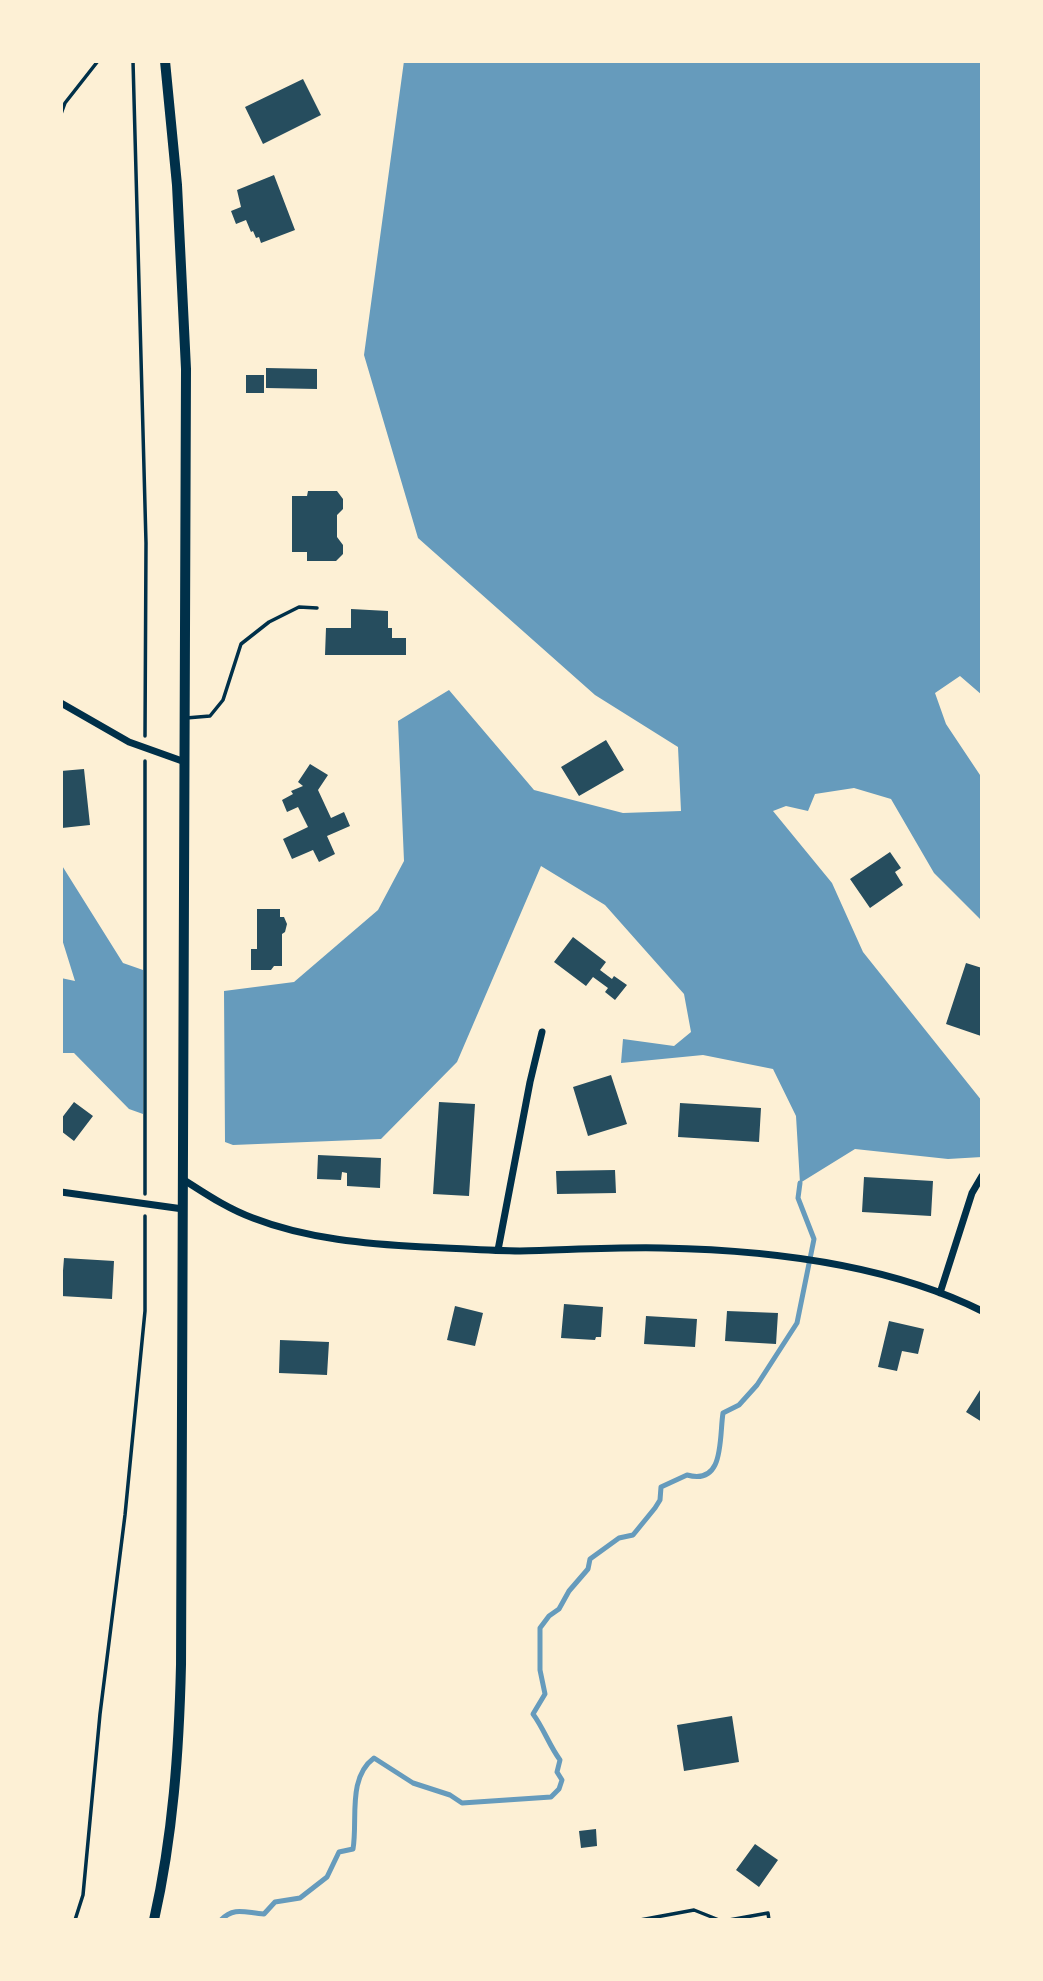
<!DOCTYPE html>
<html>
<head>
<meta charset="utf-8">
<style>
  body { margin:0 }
  #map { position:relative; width:1043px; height:1981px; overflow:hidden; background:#fdf0d5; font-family:"Titillium Web",sans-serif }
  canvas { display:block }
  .frame { position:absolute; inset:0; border:63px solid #fdf0d5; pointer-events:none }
</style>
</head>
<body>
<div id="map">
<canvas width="1043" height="1981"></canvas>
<div class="frame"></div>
</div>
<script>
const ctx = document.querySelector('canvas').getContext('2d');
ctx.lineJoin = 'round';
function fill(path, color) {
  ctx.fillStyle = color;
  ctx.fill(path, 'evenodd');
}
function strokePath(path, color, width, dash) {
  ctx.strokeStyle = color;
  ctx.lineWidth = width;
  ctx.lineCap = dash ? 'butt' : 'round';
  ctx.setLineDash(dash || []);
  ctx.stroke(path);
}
fill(new Path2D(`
  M404 61H982V695L960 676 935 693 946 724 982 778V921L934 873 891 799 854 788 815 794 808 811 786 806 773 811 832 883 863 952 982 1101V1157L948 1159 855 1149 800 1183 796 1116 773 1069 703 1055 621 1063 623 1039 674 1046 691 1032 684 994 605 905 541 866 457 1062 381 1139 233 1145 225 1142 224 991 294 982 378 910 404 861 398 721 449 690 534 790 623 813 681 811 678 747 595 695 418 538 364 355Z
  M61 864 123 963 143 970V1114L129 1109 74 1053H61V978L75 981 61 936Z`), '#669bbc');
strokePath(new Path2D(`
  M221 1920C234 1906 246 1913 264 1914L275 1902 300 1898 327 1877 339 1852 353 1849C358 1820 347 1778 374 1758L413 1783 450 1795 462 1803 551 1797 559 1789 562 1780 557 1772 560 1760C549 1745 544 1729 533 1714L545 1694 540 1670V1628L549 1616 559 1609 569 1591 588 1569 590 1559 619 1538 633 1535 655 1508 660 1500 661 1487 687 1475C725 1486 719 1438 723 1413L739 1405 757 1385 797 1323 814 1239 798 1198 800 1183`), '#669bbc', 5);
fill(new Path2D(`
  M303 79 321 115 263 144 245 107Z
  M274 175 295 230 261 243 259 237 256 238 253 231 251 232 246 220 236 224 231 211 241 207 237 190Z
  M266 368 317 369V389L266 388Z
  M246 375H264V393H246Z
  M308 491H337L343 499V509L337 515V537L343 545V554L336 561H307V552H292V496H307Z
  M351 609 388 611V628H392V638H406V655H325L326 628H351Z
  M606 740 624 770 579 796 561 767Z
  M310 764 328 775 318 790 331 818 344 812 350 826 327 836 335 854 319 862 313 850 292 859 283 839 308 827 298 807 287 812 282 800 293 794 291 791 303 786 298 782Z
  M84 769 90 825 62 828 61 771Z
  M890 852 901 868 895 872 903 885 870 908 850 879Z
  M257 909H280V917H284L287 924 285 932 282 934V966H274L271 970H251V949H257Z
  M573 937 606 962 600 970 612 979 614 976 627 985 615 1000 605 992 608 988 593 977 586 986 554 962Z
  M966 963 982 968 981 1036 946 1024Z
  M611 1075 627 1124 588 1136 573 1087Z
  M74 1102 93 1116 74 1141 61 1131V1119Z
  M439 1102 475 1104 469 1196 433 1194Z
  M680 1103 761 1108 759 1142 678 1137Z
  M318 1155 381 1158 380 1188 347 1186V1173L342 1172 341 1180 317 1179Z
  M615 1170 616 1193 557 1194 556 1171Z
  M864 1177 933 1181 931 1216 862 1212Z
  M64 1258 114 1261 112 1299 61 1296Z
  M564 1304 603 1307 601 1337H596L595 1340 561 1338Z
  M455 1306 483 1313 475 1346 447 1340Z
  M727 1311 778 1313 776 1344 725 1341Z
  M646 1316 697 1319 695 1347 644 1344Z
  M889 1321 924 1329 918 1354 902 1351 897 1371 878 1367Z
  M280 1340 329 1342 327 1375 279 1373Z
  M982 1387V1422L966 1412Z
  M732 1716 739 1762 684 1771 677 1725Z
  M596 1829 597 1846 581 1848 579 1831Z
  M755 1844 778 1860 759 1887 736 1870Z`), '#264d5e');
strokePath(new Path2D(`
  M133 61 146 543 145 736
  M61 114 65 103 98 61
  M145 1194V761
  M75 1920 83 1895 100 1714 125 1515 145 1311V1216`), '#003049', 3.5);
strokePath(new Path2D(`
  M186 718 210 716 223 700 241 644 269 622 299 607 317 608
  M640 1920 694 1910 719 1920
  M729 1920 768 1913 769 1920`), '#003049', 3.5);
strokePath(new Path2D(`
  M61 703 129 742 185 762
  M184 1180C206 1194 228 1209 253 1218 307 1239 367 1244 424 1247 456 1248 488 1251 520 1251 567 1250 615 1247 662 1248 767 1250 888 1264 982 1311
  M61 1192 183 1209
  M498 1250 530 1082 542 1032
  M940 1293 972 1193 982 1176`), '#003049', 7);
strokePath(new Path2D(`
  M154 1920C173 1836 179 1750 181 1665L186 369 177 185 165 61`), '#003049', 10);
</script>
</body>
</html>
